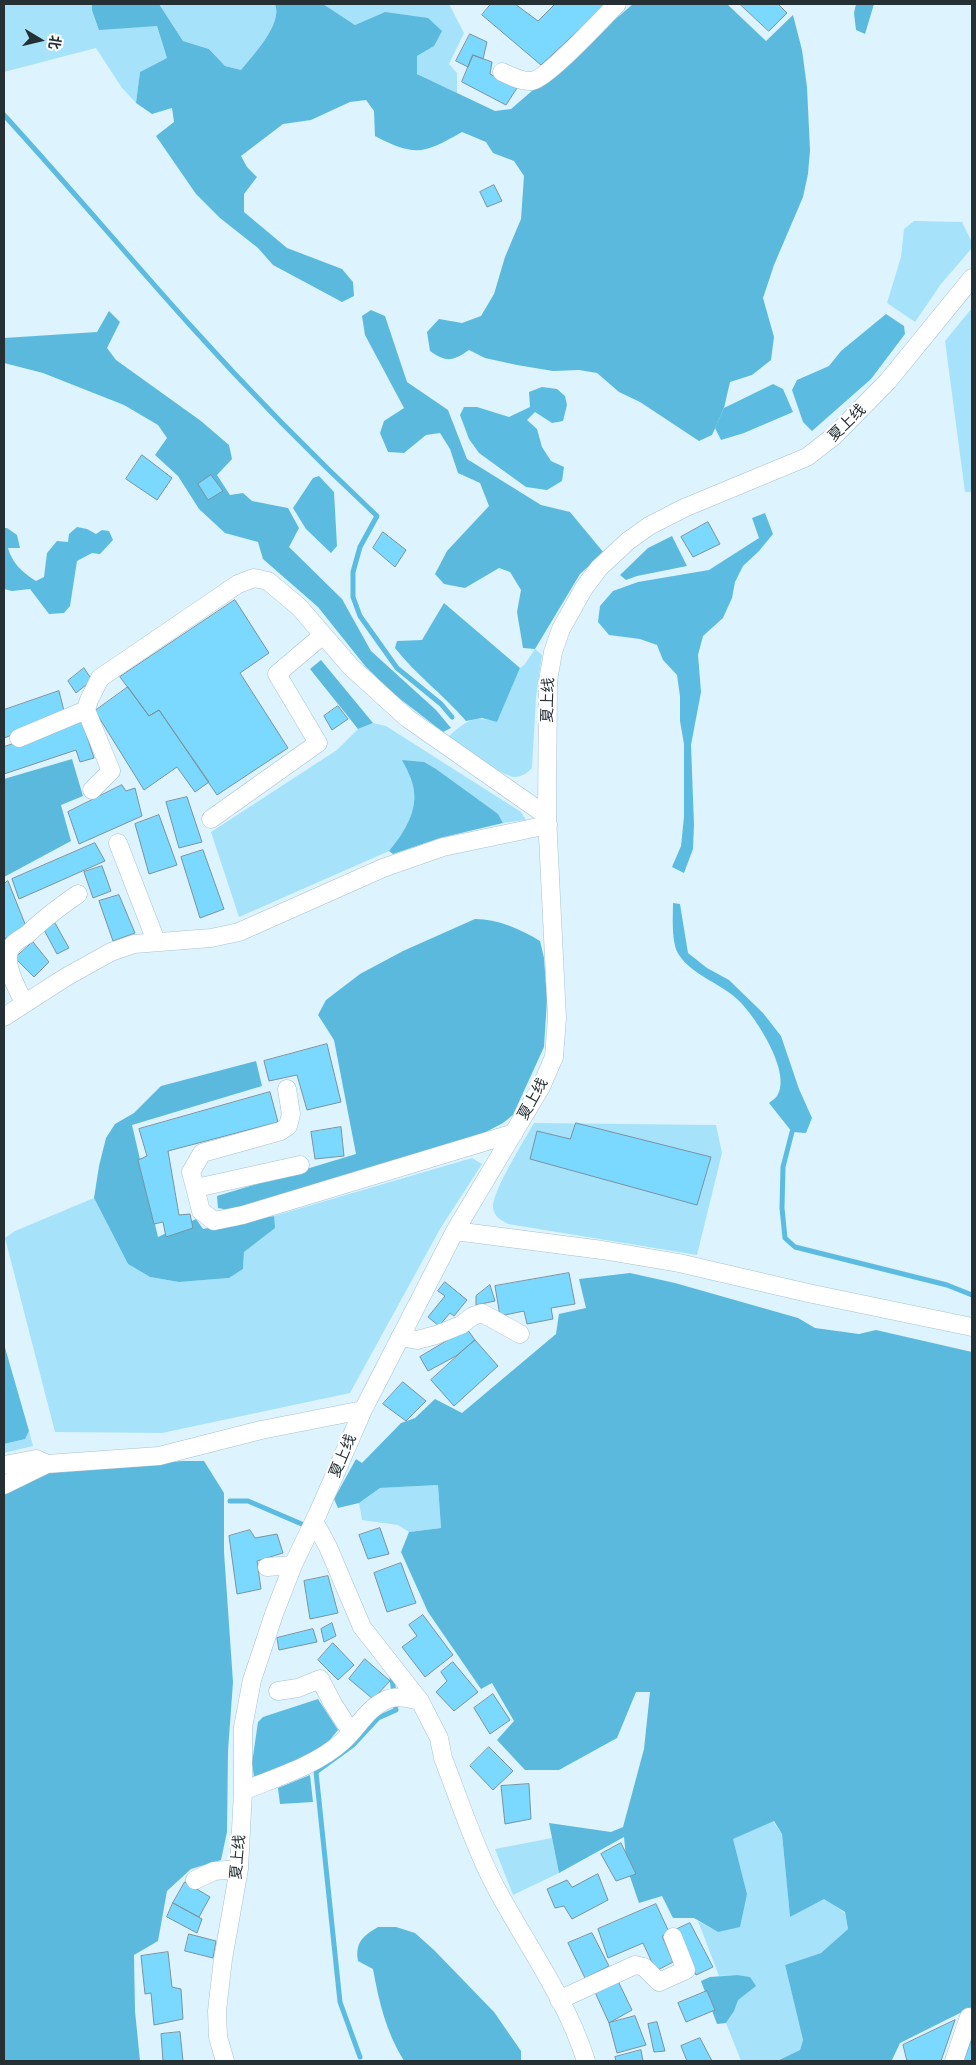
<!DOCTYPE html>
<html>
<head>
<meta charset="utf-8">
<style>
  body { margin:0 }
  #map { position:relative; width:976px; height:2065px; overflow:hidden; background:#ddf4fe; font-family:Mulish,"Noto Sans SC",sans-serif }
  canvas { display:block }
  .frame { position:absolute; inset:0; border:5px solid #253035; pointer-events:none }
  .north { position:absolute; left:15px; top:15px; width:50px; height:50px; -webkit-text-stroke:4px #fff; paint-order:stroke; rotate:99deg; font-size:14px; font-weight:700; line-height:20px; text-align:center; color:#253035 }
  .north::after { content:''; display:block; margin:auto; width:18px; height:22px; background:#253035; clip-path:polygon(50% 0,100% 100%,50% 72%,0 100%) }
</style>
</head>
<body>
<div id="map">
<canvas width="976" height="2065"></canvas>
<div class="frame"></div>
<div class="north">北</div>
</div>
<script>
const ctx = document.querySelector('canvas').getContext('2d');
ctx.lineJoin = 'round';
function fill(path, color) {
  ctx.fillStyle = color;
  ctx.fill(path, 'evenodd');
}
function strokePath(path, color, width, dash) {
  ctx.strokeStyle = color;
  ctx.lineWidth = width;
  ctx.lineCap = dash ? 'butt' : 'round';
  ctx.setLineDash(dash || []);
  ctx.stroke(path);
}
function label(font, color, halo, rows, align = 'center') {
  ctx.font = font + ' Mulish,"Noto Sans SC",sans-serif';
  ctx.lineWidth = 4.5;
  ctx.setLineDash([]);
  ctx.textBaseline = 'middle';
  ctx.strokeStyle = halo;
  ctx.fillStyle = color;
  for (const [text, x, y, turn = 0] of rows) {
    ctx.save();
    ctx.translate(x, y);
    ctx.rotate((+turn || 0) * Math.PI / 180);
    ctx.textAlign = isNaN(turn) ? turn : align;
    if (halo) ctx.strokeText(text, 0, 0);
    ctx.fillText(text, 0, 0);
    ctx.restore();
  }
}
fill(new Path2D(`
  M4 4H92V10L139 26H157L167 58 140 72 136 103 122 88 96 48 4 72Z
  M159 4H275C283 24 253 55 241 70L225 66 209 49 183 41Z
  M323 4H449L464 33 449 64 457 73V93L417 74V56L434 46 385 12 355 25Z
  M914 221 962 222 972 242V248L941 284 915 322 887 303 901 257 904 229Z
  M972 308V492H965L945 341Z
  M535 649 542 655 536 697 532 768C527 773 523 776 516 777 503 778 460 745 448 737 466 721 473 715 497 722L520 668 525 664Z
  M373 723 386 726 521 812 526 820 503 823 498 814 403 761C406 769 411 778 413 786 419 811 404 833 389 851L239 917 211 832 337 750 358 729Z
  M534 1123 716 1125 722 1153 697 1255 508 1224C501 1220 494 1217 493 1207 492 1192 525 1139 534 1123Z
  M472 1158 482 1164 440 1229 350 1393 162 1433 55 1432 5 1238 15 1231 94 1198 128 1264 150 1277 179 1282 229 1278 243 1269 244 1252 274 1228V1216Z
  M29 1431 33 1446 4 1453V1444L25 1439Z
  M438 1485 441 1528 409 1532 398 1525 362 1520 359 1503 380 1488Z
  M773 1821 782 1834 790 1917 824 1898 845 1913 848 1929 821 1953 785 1965 803 2040 800 2050 777 2061H741L726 2023C740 2003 738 1998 737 1975L719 1976 698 1921 718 1932 747 1894 732 1839Z
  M552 1838 559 1873 513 1895 495 1849Z`), '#a7e2fb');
fill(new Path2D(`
  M92 4H159L183 41 209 49 225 66 241 70C253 55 283 24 275 4H323L355 25 385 12 428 18 442 31 434 46 417 56V74L495 111 511 109 633 4H727L766 41 793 15 802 50 807 87 810 150 808 174 803 197 774 265 763 298 774 337 771 360 752 375 730 382 724 408 712 435 699 441 640 402 619 392 597 373 579 370 553 371 517 365 485 358 469 350C453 361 447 363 430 351L427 332 439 319 462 323 481 316 494 294 505 257 521 219 524 176 514 161 493 153 486 142 462 132C424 154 415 157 375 136L374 111 366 100 350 102 311 120 283 124 241 156 247 167 257 177 244 194V212L287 248 342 269 353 282 354 296 342 302 273 265 258 248 220 218 196 194 156 136 174 122 172 108 152 114 136 103 140 72 167 58 157 26 99 30 92 10Z
  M856 4H874L865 34 856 30 854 13Z
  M371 310 385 316 407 382 448 410 467 459 541 505 570 512 604 553 580 574 535 649 523 648 517 612 521 590 510 572 499 568 465 588 444 584 435 574 447 551 489 506 480 483 458 473 450 449 440 433 426 435 404 453 388 452 380 433 384 421 404 408 365 335 362 316Z
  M109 311 120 322 107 348 116 360 201 421 229 445 232 459 217 475 230 495 243 493 252 501 288 508 299 528 289 547 342 599 371 651 436 710 451 728 443 732 395 695 366 667 318 607 263 559 258 542 225 533 199 509 178 476 155 455 167 438 158 425 124 405 43 373 4 363V338L97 332Z
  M672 536 687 566 637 576 626 580 620 575 648 548Z
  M321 660 373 723 358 729 310 669Z
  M72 759 83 796 61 805 71 841 4 877V779Z
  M402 760 424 762 436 769 498 814 503 823 440 838 393 854 389 851C404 833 419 810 413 786 411 777 406 768 402 760Z
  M475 919C498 919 520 929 540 941L544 958 547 1000 544 1047 513 1115 503 1123 484 1133 234 1211 218 1208 217 1196 356 1154 334 1040 318 1015 326 1000 360 974 403 951Z
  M256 1061 262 1086 132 1125 158 1237 196 1219 203 1229 274 1216 275 1228 244 1252 243 1269 229 1278 179 1282 150 1277 128 1264 94 1198 99 1166 106 1138 115 1124 134 1113 161 1086Z
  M630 1273 675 1283 798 1318 815 1328 859 1334 876 1330 972 1352V2007L900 2043 892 2060 777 2061 800 2050 803 2040 785 1965 821 1953 848 1929 845 1912 824 1899 790 1917 782 1834 774 1821 733 1839 747 1894 740 1927 718 1932 694 1918H673L662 1896 639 1903 627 1868 624 1837 559 1873 549 1823 611 1832 623 1827 644 1749 650 1692H636L617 1738 559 1770H525L497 1740 514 1721 492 1683 481 1689 428 1612 401 1552 409 1532 441 1528 438 1485 380 1488 359 1503 338 1508 334 1499 356 1459 362 1463 401 1423 415 1418 435 1399 462 1413 556 1334 559 1314 586 1308 579 1279Z
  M182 1461H204L224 1493V1552L233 1682 228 1751 227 1832 221 1860 191 1869 167 1891 158 1941 134 1955 135 2011 140 2061H4V1493L45 1473Z
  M310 1775 313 1802 280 1804 278 1788Z
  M378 1927H396L415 1933 434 1950 494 2012 521 2051V2061H404C386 2032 379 2002 373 1969L358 1961C355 1942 363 1936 378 1927Z
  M737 1975 750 1977 756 1986 738 2000 734 2011 726 2023 717 2024 701 1981 710 1977Z`), '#5bb9de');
fill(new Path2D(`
  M886 314 904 326 905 334 871 379 812 431 803 422 792 390 797 380 829 366 841 351Z
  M773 384 783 389 793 412 744 433 721 440 715 428 724 408Z
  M542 387 557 389 565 396 567 405 563 421 552 423 535 412 527 420 537 429 542 447 551 461 564 467 562 481 547 490 526 487 479 453 469 439 460 415 464 407H477L509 417 530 407 529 392Z
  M319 476 334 492 337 546 331 553 306 529 293 508 313 478Z
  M765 513 773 534 759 551 743 566 735 582 732 598 723 618 703 636 698 655 701 692 691 745 694 825 693 849 684 873 672 867 681 846 684 817V744L680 721V696L677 675 663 660 657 645 640 639 609 635 598 622 600 606 613 591 638 582 709 570 759 538 752 518Z
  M77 527 87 529 96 534 102 530 109 531 113 540 100 554 92 553 77 561 70 606 64 613 49 614 30 589 12 591 4 589V528H7L17 535 20 548H8C12 563 23 573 36 581L44 577 47 553 57 541 68 542 69 534Z
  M444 603 520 668 497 722 482 718 466 721C444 695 416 675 395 648L397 641 422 640Z
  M673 903 680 904 688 953 707 968 729 980 763 1013 781 1036 799 1089 812 1118 806 1133 792 1132 769 1103C771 1101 775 1099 777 1096 793 1073 754 1014 737 999 720 983 692 975 679 955 671 943 673 917 673 903Z
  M4 1344 29 1431 25 1439 4 1444Z
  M318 1699 338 1730 324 1747 308 1757 254 1777 252 1763 258 1722 263 1717Z`), '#5cbbe0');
strokePath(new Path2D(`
  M4 115C67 184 127 255 189 324 249 391 312 455 377 516L360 547 353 572V597L360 616 397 668 441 704 452 717
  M792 1132 783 1167 782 1208 785 1238 795 1247 947 1285 972 1295
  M230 1501H248L304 1525 308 1529
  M360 2057 340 2002 316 1772 353 1745 378 1718 396 1710 392 1678`), '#5cbbe0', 5);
const building = new Path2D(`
  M491 4H515L538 21 555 4H607L541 65 482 15Z
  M740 4H778L787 13 769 31Z
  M470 34 487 42 483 59 473 55 468 67 456 61Z
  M473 55 492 62 490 74 517 88 506 105 462 82Z
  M494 185 502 201 487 207 480 192Z
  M142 455 172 478 157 500 126 479Z
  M211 475 223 491 208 500 198 484Z
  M708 522 720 544 693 557 681 537Z
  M383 532 406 550 395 567 373 548Z
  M235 600 269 653 240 673 288 748 217 795 159 710 149 716 120 677Z
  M84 668 92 680 76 693 68 681Z
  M128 687 149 716 159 710 209 782 195 792 177 767 144 790 95 711Z
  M59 691 65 715 4 738V710Z
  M338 706 348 719 332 730 324 716Z
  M82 721 94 758 80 762 76 750 4 774V747Z
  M122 785 126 791 135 788 142 816 79 844 68 812Z
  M187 797 202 842 179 848 166 802Z
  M159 815 177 865 149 874 135 824Z
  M95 843 105 861 19 899 12 879Z
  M203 850 224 909 200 918 181 857Z
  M102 866 111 891 93 898 84 872Z
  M8 881 27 929 4 939V884Z
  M119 895 135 933 113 941 99 901Z
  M55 923 69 948 57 954 43 928Z
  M33 942 49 962 34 977 15 958Z
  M327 1044 341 1102 307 1110 297 1075 269 1081 264 1061Z
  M270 1092 278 1122 168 1151 179 1215 190 1214 193 1228 166 1237 163 1222 154 1224 138 1160 147 1156 139 1129Z
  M576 1123 711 1157 697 1205 530 1159 537 1131 570 1139Z
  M341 1127 344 1156 315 1159 311 1132Z
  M569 1273 575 1304 551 1308 553 1319 527 1324 524 1311 500 1316 495 1286Z
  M445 1282 467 1300 454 1316 450 1313 439 1326 428 1317 445 1296 438 1291Z
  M490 1285 495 1301 476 1305V1296Z
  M467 1329 475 1340 456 1356 428 1371 420 1357Z
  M475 1340 498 1366 454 1406 431 1380Z
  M403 1382 426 1401 406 1421 383 1404Z
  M380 1528 389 1554 368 1559 359 1535Z
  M250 1530 255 1538 277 1534 283 1553 257 1561 261 1589 237 1594 229 1536Z
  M401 1563 416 1603 387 1612 374 1573Z
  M328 1576 338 1613 310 1619 304 1581Z
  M423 1615 453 1655 425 1677 402 1647 417 1636 409 1625Z
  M332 1623 336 1636 324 1642 321 1629Z
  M313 1629 317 1642 279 1650 277 1638Z
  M333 1643 354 1665 338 1680 318 1660Z
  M365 1659 390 1681 373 1699 349 1679Z
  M453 1662 478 1692 454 1711 436 1692 447 1681 441 1672Z
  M493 1694 510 1720 490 1734 474 1708Z
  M489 1747 513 1771 493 1790 470 1766Z
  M529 1784 531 1819 505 1824 501 1786Z
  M621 1843 636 1874 616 1881 601 1854Z
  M598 1874 608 1900 572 1919 564 1906 555 1908 547 1889 567 1880 572 1887Z
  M185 1882 210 1897 199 1917 173 1903Z
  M173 1903 202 1919 197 1933 167 1917Z
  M656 1904 669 1932 662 1936 673 1962 656 1971 643 1943 608 1958 598 1929Z
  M690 1923 713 1967 696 1975 675 1930Z
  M592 1933 609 1966 585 1978 568 1943Z
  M189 1934 216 1941 213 1958 185 1951Z
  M168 1952 172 1987 181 1989 183 2019 154 2025 151 1993 145 1994 141 1956Z
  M617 1979 632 2010 609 2023 594 1990Z
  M707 1991 715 2010 686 2022 678 2003Z
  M635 2016 646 2045 617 2053 609 2023Z
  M955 2020 941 2061H907L903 2045Z
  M657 2022 665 2051 654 2052 648 2024Z
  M180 2032 183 2061H163L161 2034Z
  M700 2038 712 2061H687L681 2046Z
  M972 2038V2061H964Z
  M641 2050 643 2061H616L615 2057Z`);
fill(building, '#7bd8ff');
strokePath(building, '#79939f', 1);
const minor = new Path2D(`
  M502 72C511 76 521 82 532 81 547 79 603 18 617 4
  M19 738 86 710
  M92 790 111 771 86 710 89 700 100 678 238 584 254 578 268 581 299 607 351 667 407 718 547 816
  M211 819 318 743 277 674 323 635
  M118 843 156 941
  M24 1003C18 989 0 961 12 946 16 940 25 937 30 932 45 917 61 906 78 894
  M4 1017 66 977 111 952 134 944 211 938 239 932 383 868 443 847 548 825
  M287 1089 291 1114 288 1126 281 1131 202 1153 191 1172 201 1211 214 1221 243 1215 514 1133
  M196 1188 300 1165
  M455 1231 602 1250 679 1263 808 1293 972 1327
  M400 1337 417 1340 436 1335 461 1325 473 1316 482 1313 520 1334
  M4 1465 36 1459 47 1464 159 1456 261 1430 363 1410
  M4 1485 47 1464
  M314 1521 328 1547 362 1627 420 1701 439 1738 443 1758C459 1799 473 1843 493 1882 524 1942 566 1997 586 2061
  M267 1567 293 1565
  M278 1691 298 1688 320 1679 333 1704 351 1732
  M243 1791C277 1777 315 1766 342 1742 358 1728 366 1709 386 1700 397 1695 408 1698 420 1701
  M195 1880 214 1871 239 1869
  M559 2000 635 1965 644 1967 659 1982 686 1970 673 1937
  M225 2061 218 2037 217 2011 223 1959 239 1869 243 1791V1727L252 1680 274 1614 293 1565 318 1513 363 1410 455 1231 541 1087 554 1057 557 1018 547 816 548 681 553 652 561 629 584 588 599 568 628 541 649 526 684 508 807 457 834 436 888 381 972 278
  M954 2061 969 2017`);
strokePath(minor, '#a6c2ce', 19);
strokePath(minor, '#fff', 18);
label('15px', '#253035', '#fff', [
  ["夏上线",847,423,-44],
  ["夏上线",548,700,-88],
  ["夏上线",533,1099,-61],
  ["夏上线",343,1456,-67],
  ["夏上线",238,1857,-85]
]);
</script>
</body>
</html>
